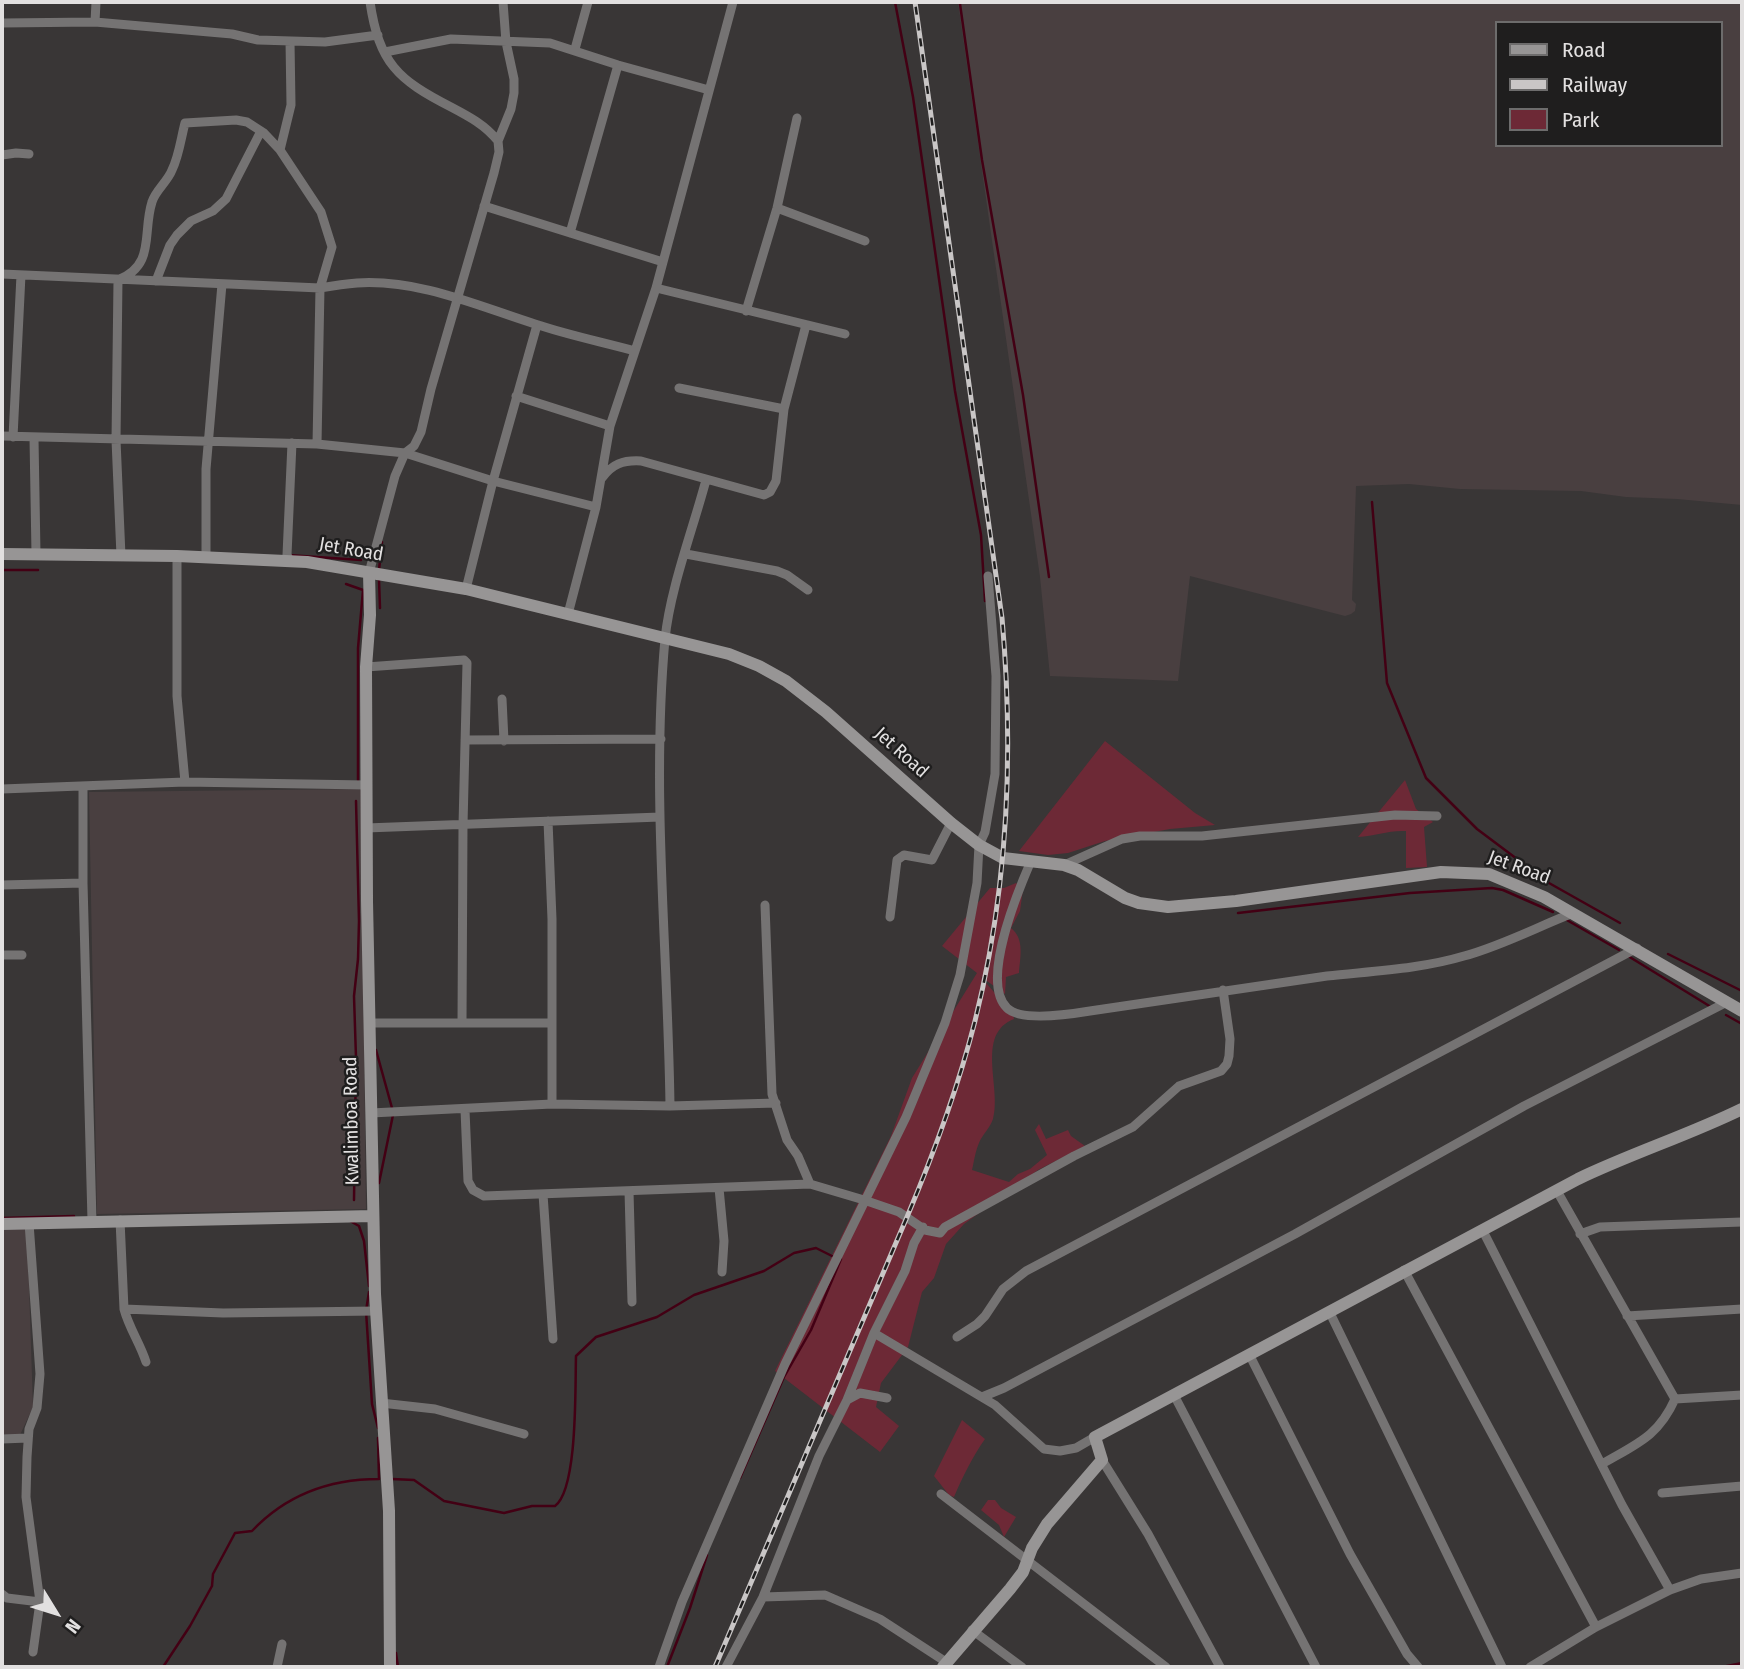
<!DOCTYPE html>
<html>
<head>
<meta charset="utf-8">
<style>
  body { margin:0 }
  #map { position:relative; width:1744px; height:1669px; overflow:hidden; background:#393636; font-family:"Fira Sans Condensed",sans-serif }
  canvas { display:block }
  .frame { position:absolute; inset:0; border:4px solid #e2e0e0; pointer-events:none }
  .legend { position:absolute; left:1495px; top:21px; width:228px; height:126px; box-sizing:border-box; background:#1f1e1e; border:2px solid #6d6c6c; margin:0; padding:9px 12px; list-style:none; font-size:21px; color:#e2e0e0 }
  .legend li { display:flex; align-items:center; gap:14px; height:35px }
  .legend b { width:35px; border:2px solid #6d6c6c }
  .north { position:absolute; left:21px; top:1578px; width:70px; height:70px; -webkit-text-stroke:5px #1f1e1e; paint-order:stroke; rotate:128deg; font-size:19px; font-weight:700; line-height:28px; text-align:center; color:#e2e0e0 }
  .north::after { content:''; display:block; margin:auto; width:24px; height:32px; background:#e2e0e0; clip-path:polygon(50% 0,100% 100%,50% 72%,0 100%) }
</style>
</head>
<body>
<div id="map">
<canvas width="1744" height="1669"></canvas>
<div class="frame"></div>
<ul class="legend">
<li><b style="height:9px;background:#979595"></b>Road</li>
<li><b style="height:9px;background:#c9c6c6"></b>Railway</li>
<li><b style="height:19px;background:#6d2936"></b>Park</li>
</ul>
<div class="north">N</div>
</div>
<script>
const ctx = document.querySelector('canvas').getContext('2d');
ctx.lineJoin = 'round';
function fill(path, color) {
  ctx.fillStyle = color;
  ctx.fill(path, 'evenodd');
}
function strokePath(path, color, width, dash) {
  ctx.strokeStyle = color;
  ctx.lineWidth = width;
  ctx.lineCap = dash ? 'butt' : 'round';
  ctx.setLineDash(dash || []);
  ctx.stroke(path);
}
function label(font, color, halo, rows, align = 'center') {
  ctx.font = font + ' "Fira Sans Condensed",sans-serif';
  ctx.lineWidth = 5;
  ctx.setLineDash([]);
  ctx.textBaseline = 'middle';
  ctx.strokeStyle = halo;
  ctx.fillStyle = color;
  for (const [text, x, y, turn = 0] of rows) {
    ctx.save();
    ctx.translate(x, y);
    ctx.rotate((+turn || 0) * Math.PI / 180);
    ctx.textAlign = isNaN(turn) ? turn : align;
    if (halo) ctx.strokeText(text, 0, 0);
    ctx.fillText(text, 0, 0);
    ctx.restore();
  }
}
fill(new Path2D(`
  M958 2H1742V505L1677 499 1626 497 1581 491 1460 489 1409 484 1356 486 1352 600 1356 604 1355 611 1351 614 1345 616 1190 576 1178 681 1050 676 1040 577ZM1497 23H1721V145H1497Z
  M361 789 366 1209 97 1214 89 792Z
  M27 1226 33 1407 20 1435H2V1229Z`), '#493f40');
fill(new Path2D(`
  M1105 741 1195 813 1215 825 1170 829 1105 841 1068 853 1048 855 1019 851Z
  M1405 780 1416 809 1433 822 1424 827 1427 867 1406 868V831C1389 830 1375 836 1358 837Z
  M1016 883 1023 889 1020 911 1011 928C1025 939 1020 958 1019 973L1006 977 1005 994 980 976 1013 1014 1014 1019C975 1034 1002 1088 993 1119 990 1128 982 1135 979 1143 975 1152 974 1162 972 1170L1009 1182 1018 1174 1030 1169 1047 1155 1035 1130 1039 1124 1046 1139 1068 1130 1071 1136 1085 1146 1038 1170 964 1224 946 1244 934 1278 922 1292 908 1347 881 1383 876 1407 899 1426 880 1452 775 1371 891 1136 912 1078 977 973 942 946 990 888H1004Z
  M962 1420 985 1439C973 1456 962 1478 954 1497L949 1495 934 1476Z
  M988 1500H995L1001 1508 1016 1517 1004 1537 999 1525 981 1510Z`), '#6d2936');
strokePath(new Path2D(`
  M895 2 913 97 955 391 981 535 985 601
  M960 4 982 160 1023 395 1049 577
  M1372 502 1387 683 1426 778 1477 829 1549 883 1620 923
  M288 555 361 560
  M2 570H38
  M379 570 382 542
  M379 580 380 608
  M346 584 363 590 358 648V780
  M1238 913 1410 893 1492 888 1503 890 1553 912
  M1565 919 1619 950
  M1668 954 1742 991
  M1628 956 1711 1007
  M1726 1015 1742 1024
  M376 1050 392 1108
  M379 1183 393 1115
  M354 1200 356 1058 354 996 358 959 359 921 356 801
  M2 1218 74 1216
  M350 1221 359 1226 364 1241 369 1286
  M369 1292 366 1311 372 1404 378 1428
  M740 1478 784 1377 811 1330 841 1259
  M392 1479 414 1480 444 1501 504 1513 532 1506H555C578 1489 575 1386 576 1356L596 1337 657 1317 694 1295 764 1271 794 1253 816 1248 834 1257
  M396 1653 398 1667
  M163 1667 190 1626 212 1586 213 1574 235 1533 252 1531C286 1495 329 1479 379 1479L378 1438
  M667 1667 690 1608 707 1555
  M1722 1667 1742 1663`), '#430014', 2.5);
strokePath(new Path2D(`
  M370 2C379 63 398 80 451 107 470 117 485 125 498 141
  M95 22 96 2
  M2 23 95 22 232 34 258 40 325 42 378 35
  M575 49 588 2
  M385 52 451 39 550 43 618 65 709 90
  M280 150 291 105 290 41
  M2 155 16 153 29 154
  M484 206 663 262
  M777 208 865 241
  M570 233 618 65
  M2 274 320 288C332 286 345 284 357 283 419 279 478 306 535 324 568 335 602 342 635 351
  M156 281 170 245 177 235 191 221 213 211 226 199 261 131
  M656 288 845 334
  M746 311 777 208 797 118
  M679 388 784 409
  M516 396 610 426
  M2 436 317 444 405 453 493 481 596 507
  M13 437 21 275
  M34 438 36 554
  M602 478C612 464 623 460 641 461L764 495 770 492 776 481 784 409 806 325
  M686 554 777 571 787 575 808 590
  M121 556 116 440 118 280C156 265 142 233 152 202 155 191 168 181 172 170 179 156 181 138 185 123L236 120 247 122 264 133 280 150 321 212 332 247 320 288 317 444
  M177 556V696L185 782
  M206 557V469L222 284
  M290 561 287 555 292 443
  M369 573 395 476 405 453 414 446 421 432 431 389 494 173 499 152 498 141 511 109 514 93V79L506 42 503 2
  M466 589 493 481 537 325
  M568 614 596 507 610 426 656 288 733 2
  M366 667 464 660 467 663 463 825 462 1023
  M502 699 504 741
  M465 740 661 739
  M83 787V883L92 1221
  M2 789 185 782 366 785
  M548 821 552 919V1104
  M366 828 660 817
  M1031 861C1018 891 980 982 1007 1008 1021 1022 1072 1014 1090 1011 1169 999 1248 987 1327 976 1372 971 1421 969 1464 956 1501 946 1537 927 1573 913
  M1064 865 1122 839 1140 836H1202L1395 815 1437 816
  M2 885 83 883
  M765 905 772 1094 787 1140 798 1156 810 1184
  M890 917 897 860 904 855 932 860 951 823
  M2 955H22
  M370 1023H552
  M670 1106C668 950 651 794 665 639 670 589 693 529 706 480
  M465 1110 468 1181 473 1190 484 1196 810 1184 864 1200 899 1212 925 1230 940 1233 945 1227 1074 1156 1133 1127 1179 1086 1221 1071 1227 1064 1229 1056 1230 1039 1223 990
  M371 1113 552 1104 670 1106 776 1103
  M719 1188 724 1241 722 1272
  M629 1191 632 1302
  M1557 1191 1675 1399
  M543 1194 553 1339
  M120 1220 124 1309C129 1328 140 1343 146 1362
  M29 1223 40 1374 37 1408 29 1429 27 1457 26 1497 40 1602 33 1652
  M1483 1231 1622 1505 1670 1590
  M1580 1234 1600 1227 1742 1222
  M1404 1270 1596 1627
  M124 1309 223 1313 376 1311
  M1330 1313 1502 1667
  M1627 1316 1742 1309
  M874 1333 995 1405 1044 1449 1060 1451 1076 1448 1095 1437
  M957 1337 977 1324 985 1316 1003 1289 1026 1271 1637 948
  M1250 1356 1350 1554 1407 1654 1418 1667
  M1174 1395 1316 1667
  M982 1397 1004 1388 1295 1234 1524 1106 1727 1002
  M1675 1399 1742 1395
  M847 1400 860 1393 887 1398
  M381 1403 435 1409 524 1434
  M2 1439 28 1438
  M1102 1460 1148 1534 1220 1667
  M1602 1464C1636 1444 1658 1437 1675 1399
  M1662 1493 1742 1486
  M941 1494 1166 1667
  M2 1594 7 1598 40 1602
  M763 1597 825 1595 880 1619 946 1662
  M972 1630 1022 1667
  M277 1667 282 1644
  M659 1667 682 1602 785 1364 906 1117 945 1023 960 975 977 883 979 845 985 832 995 774 996 676 988 576
  M726 1667 763 1597 819 1456 847 1400 874 1333 905 1271 914 1243 923 1227
  M1530 1667 1596 1627 1670 1590 1701 1579 1742 1573`), '#757373', 9);
strokePath(new Path2D(`
  M2 554 177 556 307 562 466 589 729 654 759 666 786 681 826 712 951 823 979 845 1003 858 1064 865 1078 870 1125 898 1139 903 1168 907 1236 901 1441 872 1489 874 1544 897 1742 1011
  M369 573 370 615 366 667 367 901 375 1294 389 1511 390 1667
  M2 1224 373 1216
  M943 1667 1010 1589 1023 1572 1032 1548 1047 1524 1102 1460 1095 1437 1578 1179C1632 1153 1689 1135 1742 1109`), '#979595', 12);
const rail = new Path2D(`
  M715 1667 907 1217C934 1153 958 1088 975 1021 1008 889 1014 753 1002 618L915 2`);
strokePath(rail, '#c9c6c6', 5);
strokePath(rail, '#1f1e1e', 2.5, [8]);
label('19px', '#e2e0e0', '#1f1e1e', [
  ["Jet Road",351,550,10],
  ["Jet Road",901,753,42],
  ["Jet Road",1519,868,20],
  ["Kwalimboa Road",352,1121,-91]
]);
</script>
</body>
</html>
